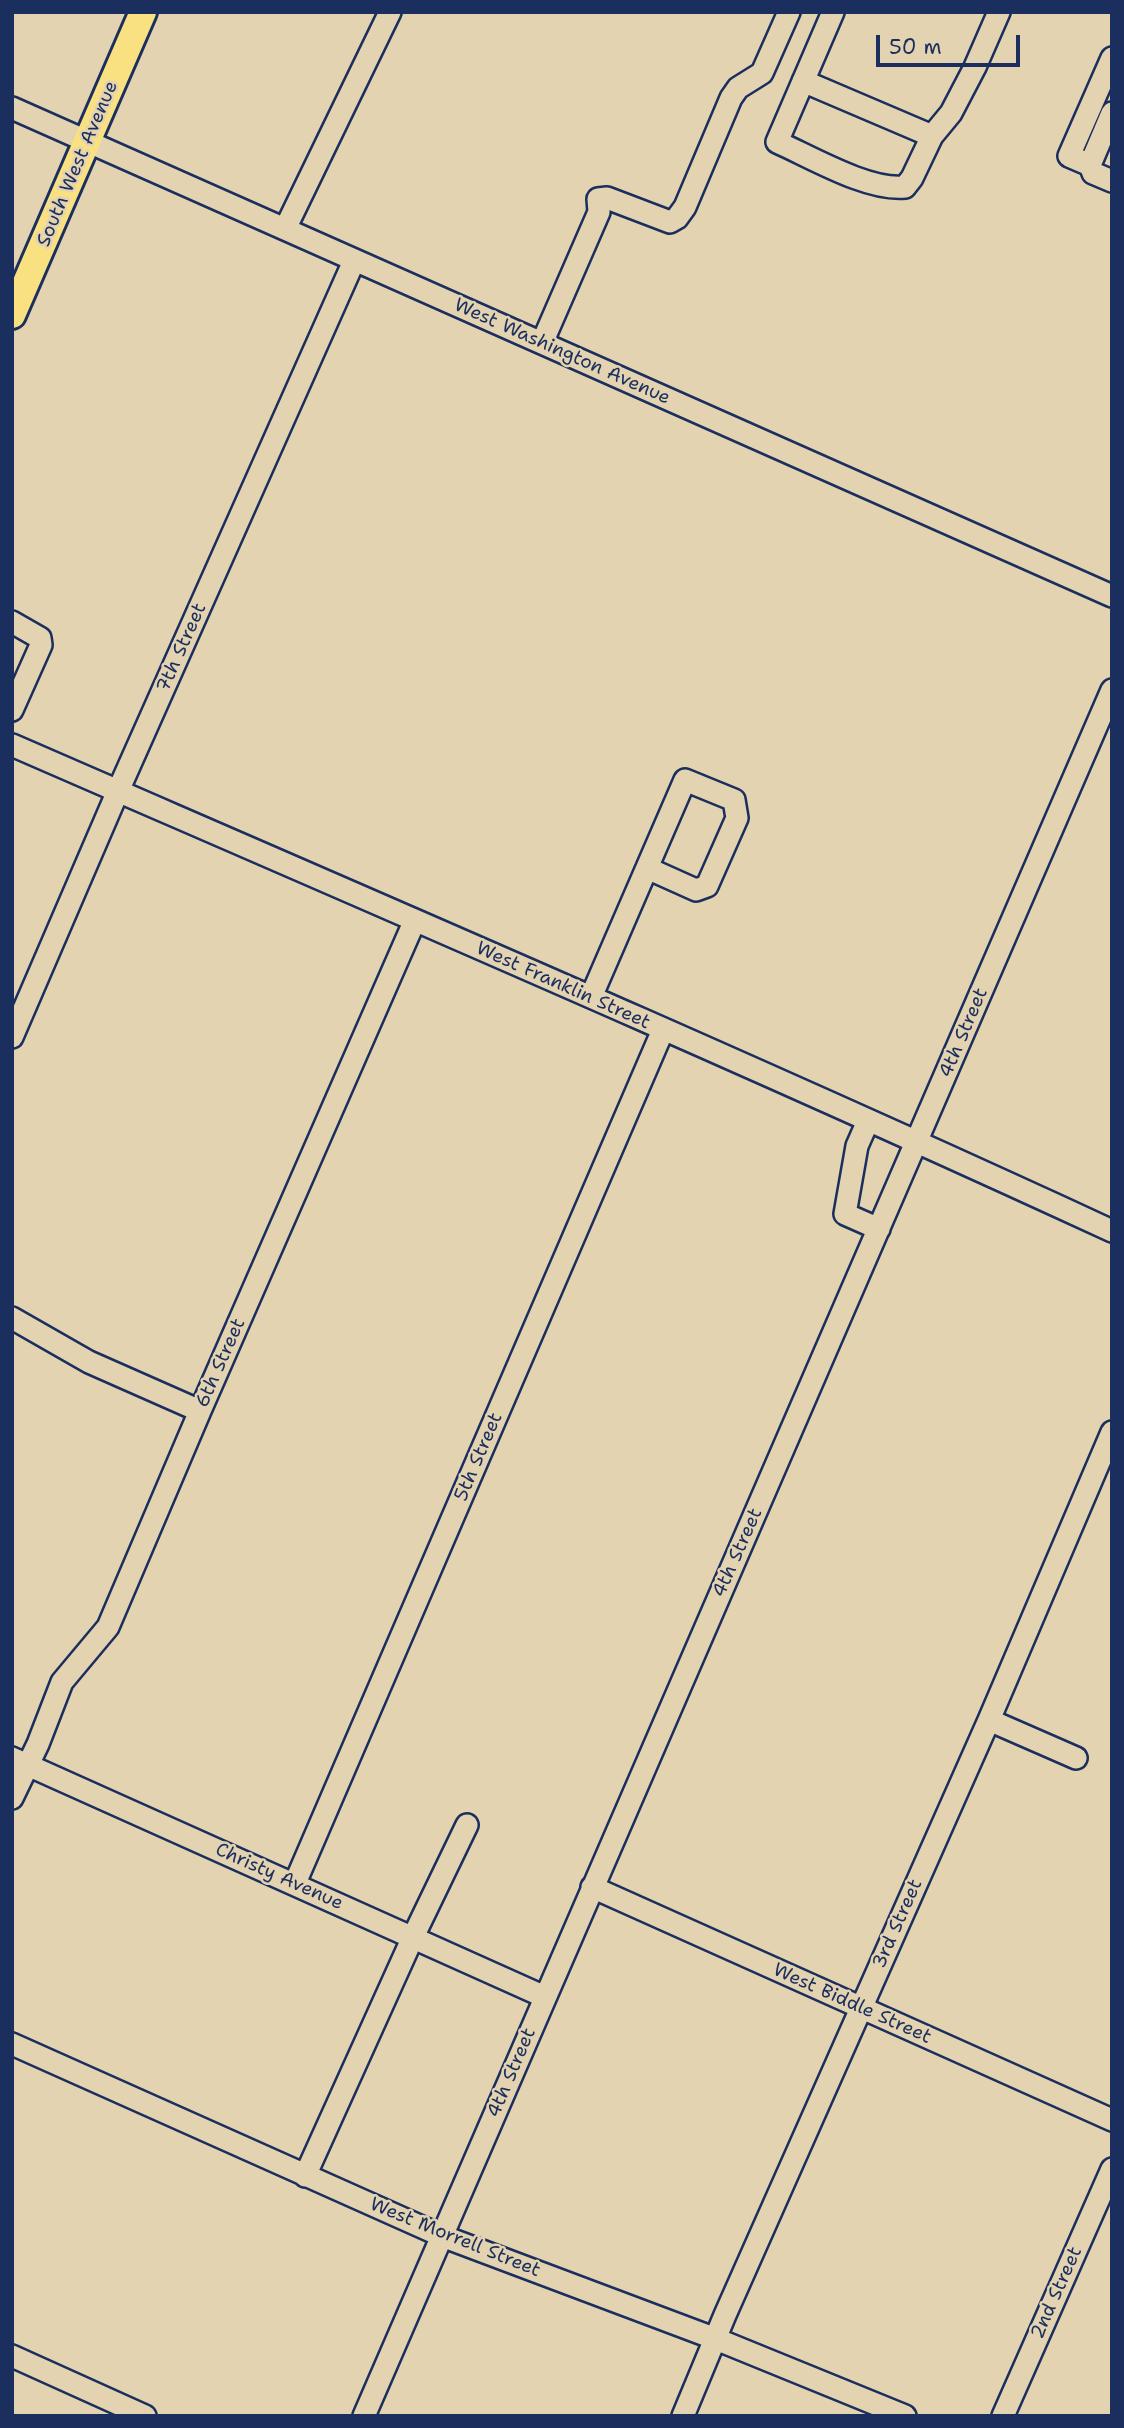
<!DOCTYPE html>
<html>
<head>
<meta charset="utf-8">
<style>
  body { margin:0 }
  #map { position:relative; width:1124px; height:2428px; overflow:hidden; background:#e4d3b0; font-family:"Shantell Sans",sans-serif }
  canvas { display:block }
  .frame { position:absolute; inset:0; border:14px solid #1b2f5e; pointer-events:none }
  .scale { position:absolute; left:876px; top:35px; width:144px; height:32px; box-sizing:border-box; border:4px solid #1b2f5e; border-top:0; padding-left:9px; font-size:21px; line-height:24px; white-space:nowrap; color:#1b2f5e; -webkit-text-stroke:5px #e4d3b0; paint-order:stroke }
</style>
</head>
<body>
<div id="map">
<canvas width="1124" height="2428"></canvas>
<div class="frame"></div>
<div class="scale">50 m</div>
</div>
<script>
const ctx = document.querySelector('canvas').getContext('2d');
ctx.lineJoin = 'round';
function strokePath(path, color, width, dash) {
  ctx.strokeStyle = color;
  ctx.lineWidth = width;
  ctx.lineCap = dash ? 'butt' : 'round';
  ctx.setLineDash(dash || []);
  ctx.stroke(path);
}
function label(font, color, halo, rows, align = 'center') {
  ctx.font = font + ' "Shantell Sans",sans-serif';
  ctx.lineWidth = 5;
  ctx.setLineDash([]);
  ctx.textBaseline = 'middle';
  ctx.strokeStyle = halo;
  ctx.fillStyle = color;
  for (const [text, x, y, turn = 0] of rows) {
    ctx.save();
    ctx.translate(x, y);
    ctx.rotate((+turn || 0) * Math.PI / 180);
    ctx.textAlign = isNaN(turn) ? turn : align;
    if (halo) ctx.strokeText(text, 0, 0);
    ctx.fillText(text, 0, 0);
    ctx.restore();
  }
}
const minor = new Path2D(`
  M833 12 777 142C811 157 868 191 905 187L912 178 932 136 951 113 975 67 999 12
  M1112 58 1069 156 1090 165 1112 113
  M803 81 932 136
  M12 108 1112 596
  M1090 165 1093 173 1112 181
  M285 229 390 12
  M542 343 599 212 598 199 607 198 670 222 677 218 685 207 731 98 738 88 762 73 789 12
  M12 622 40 638 41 645 12 710
  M12 745C380 905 748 1063 1112 1231
  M591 997 685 780 734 800 737 818 707 886 696 890 647 868
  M12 1037 118 791 354 261
  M868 1121 857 1146 845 1214 879 1229
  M12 1318 89 1362 200 1411
  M989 1720 1076 1758
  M12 1758 545 1997
  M12 1798 38 1744 62 1682 108 1627 200 1411 415 920
  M295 1883 663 1030
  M592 1887 1112 2120
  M12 2044 442 2236 716 2339 905 2416
  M305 2176 413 1937 467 1825
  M12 2356 145 2416
  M364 2416 1112 690
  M683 2416 725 2315 989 1720 1112 1432
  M1003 2416 1112 2169`);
const major = new Path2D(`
  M12 315 143 12`);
strokePath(minor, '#1b2f5e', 26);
strokePath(major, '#1b2f5e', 32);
strokePath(minor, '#e4d3b0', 21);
strokePath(major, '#f9e181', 26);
label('19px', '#1b2f5e', '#e4d3b0', [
  ["South West Avenue",78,164,-67],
  ["West Washington Avenue",562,352,24],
  ["7th Street",182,648,-66],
  ["West Franklin Street",563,986,24],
  ["4th Street",964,1033,-67],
  ["6th Street",221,1363,-66],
  ["5th Street",479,1457,-67],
  ["4th Street",738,1553,-66],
  ["Christy Avenue",279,1877,24],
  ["3rd Street",898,1924,-66],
  ["West Biddle Street",852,2004,24],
  ["4th Street",512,2073,-67],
  ["West Morrell Street",455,2238,22],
  ["2nd Street",1057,2293,-66]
]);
</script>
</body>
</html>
